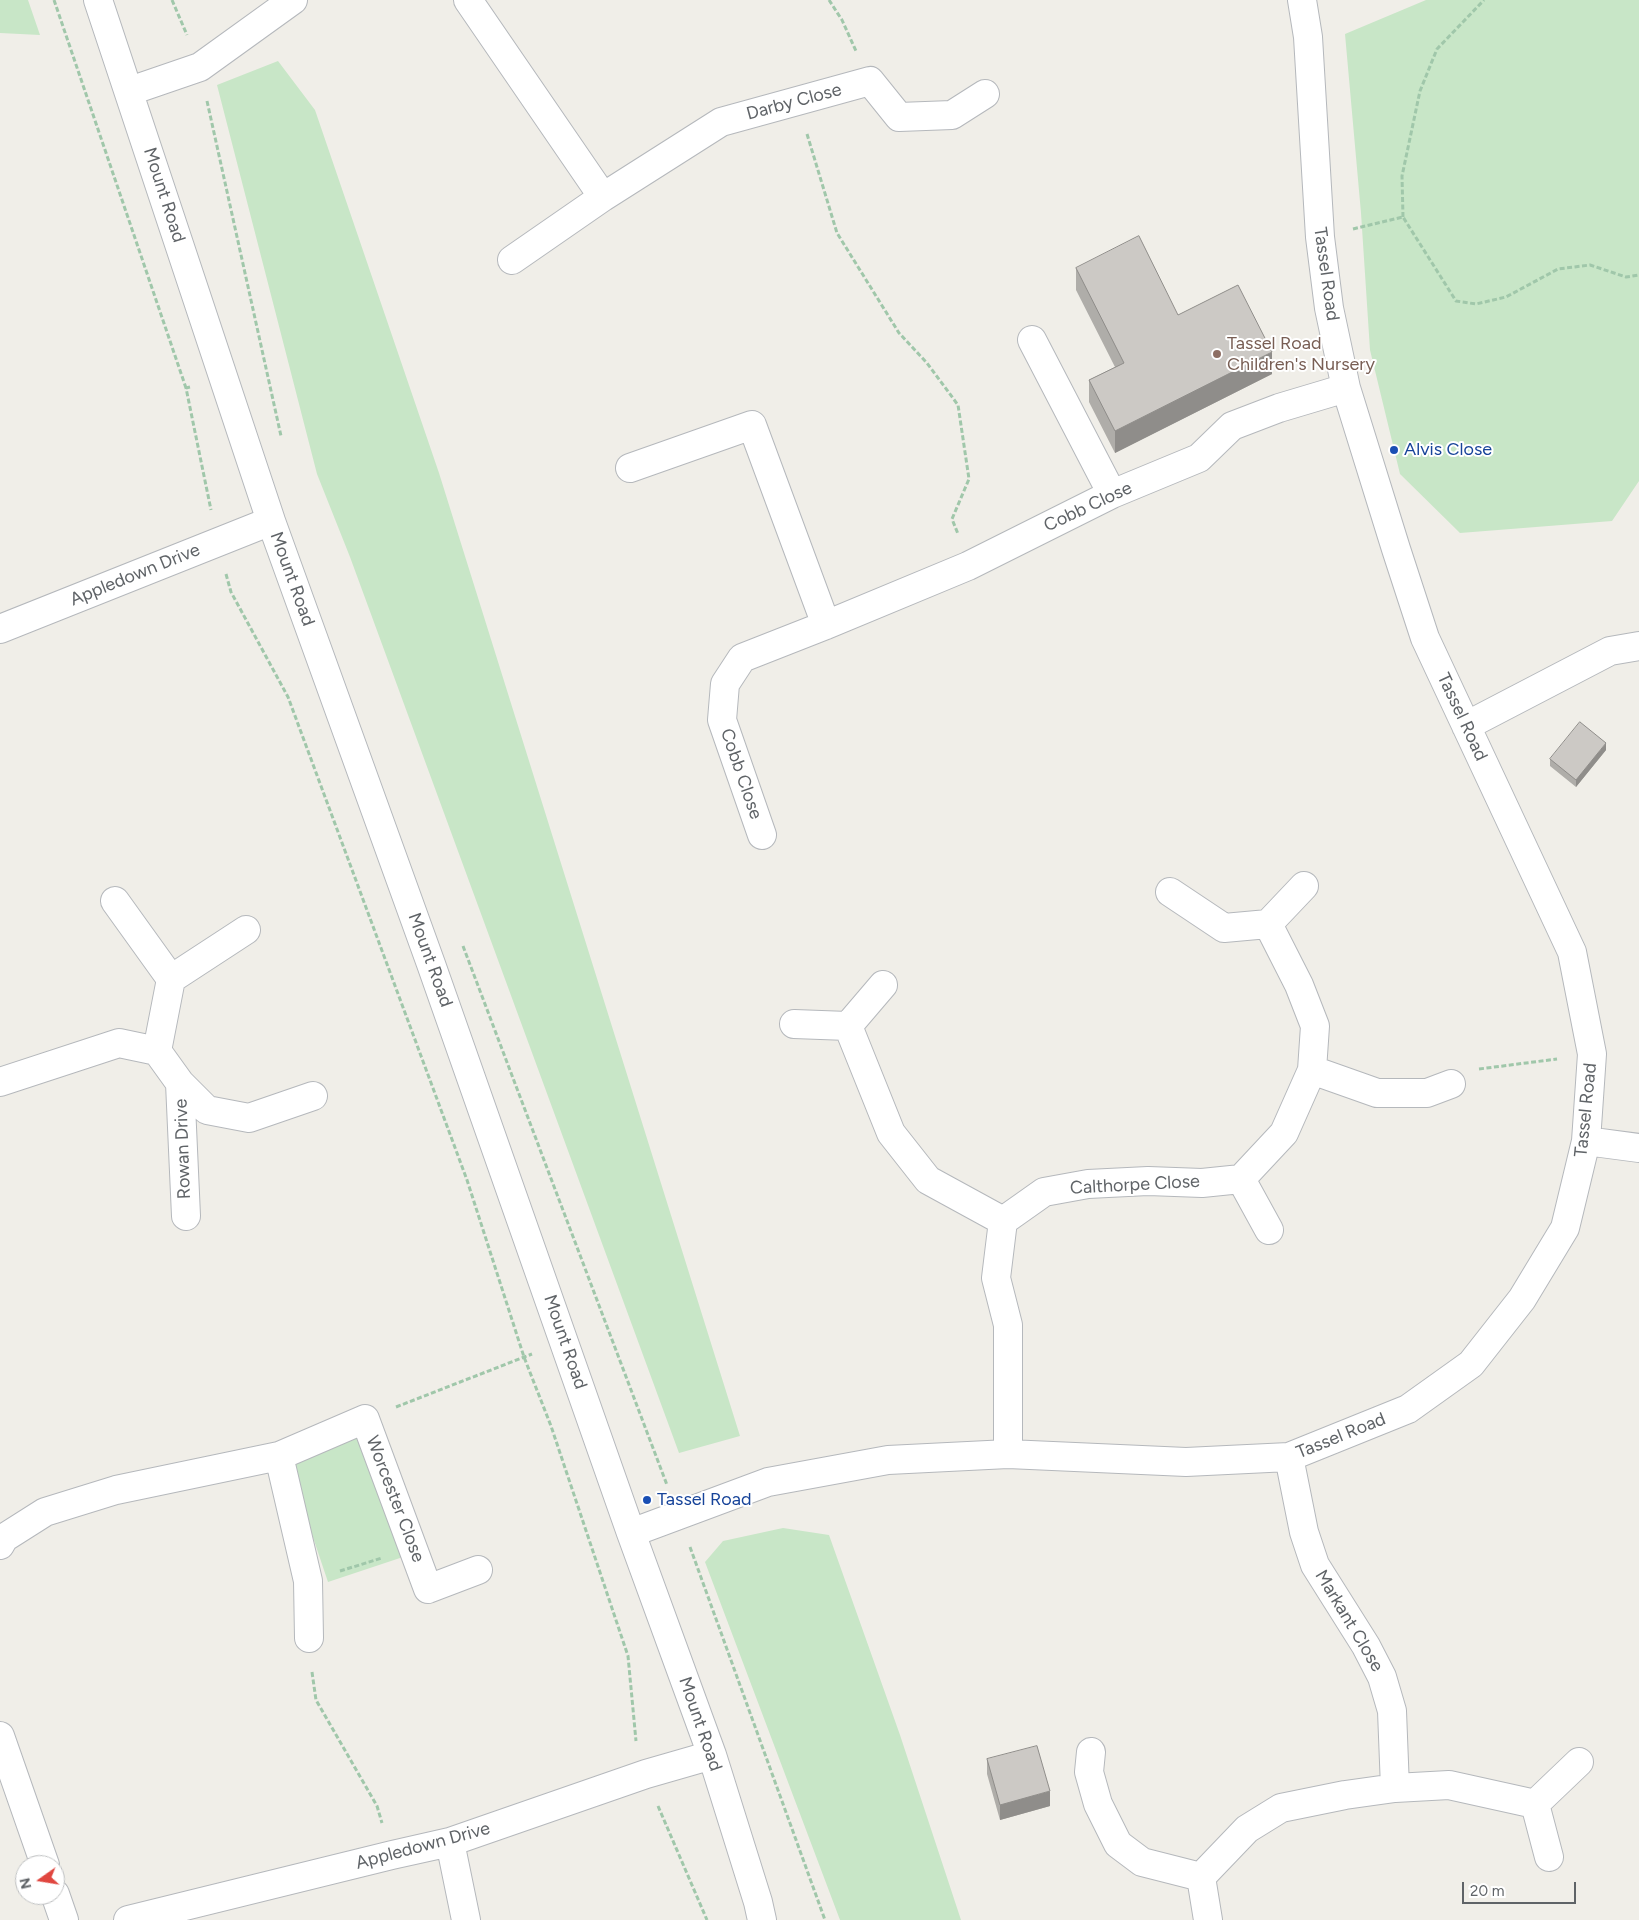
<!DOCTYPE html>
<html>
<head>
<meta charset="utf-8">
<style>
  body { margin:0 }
  #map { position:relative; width:1639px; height:1920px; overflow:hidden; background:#f0eee8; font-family:Figtree,sans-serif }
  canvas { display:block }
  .north { position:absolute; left:15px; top:1855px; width:50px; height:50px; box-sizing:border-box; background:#fff; border:1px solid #bfc1c2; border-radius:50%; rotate:257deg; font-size:14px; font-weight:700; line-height:20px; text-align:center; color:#5f6367 }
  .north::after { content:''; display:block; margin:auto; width:18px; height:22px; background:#e0463f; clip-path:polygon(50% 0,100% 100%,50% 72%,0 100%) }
  .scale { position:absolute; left:1462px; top:1882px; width:114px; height:22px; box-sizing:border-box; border:2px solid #5f6367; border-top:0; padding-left:6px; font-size:15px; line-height:18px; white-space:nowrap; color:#5f6367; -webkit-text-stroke:4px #fff; paint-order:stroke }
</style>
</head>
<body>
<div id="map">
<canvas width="1639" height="1920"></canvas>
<div class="north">N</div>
<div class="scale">20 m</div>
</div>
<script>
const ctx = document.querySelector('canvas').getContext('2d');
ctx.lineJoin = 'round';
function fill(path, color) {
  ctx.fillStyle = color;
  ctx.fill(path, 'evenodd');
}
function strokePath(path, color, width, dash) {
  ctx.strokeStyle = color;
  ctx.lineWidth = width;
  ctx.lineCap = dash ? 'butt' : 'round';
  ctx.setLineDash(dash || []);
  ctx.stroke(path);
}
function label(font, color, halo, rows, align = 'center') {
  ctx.font = font + ' Figtree,sans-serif';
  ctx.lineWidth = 4;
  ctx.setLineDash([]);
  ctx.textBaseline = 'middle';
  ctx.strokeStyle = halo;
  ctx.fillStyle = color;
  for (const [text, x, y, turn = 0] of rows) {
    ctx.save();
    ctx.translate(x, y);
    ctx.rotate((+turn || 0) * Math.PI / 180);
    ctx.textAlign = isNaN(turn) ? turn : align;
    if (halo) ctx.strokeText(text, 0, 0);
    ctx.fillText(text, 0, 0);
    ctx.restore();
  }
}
fill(new Path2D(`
  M0 0H28L40 35 0 33Z
  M1426 0H1639V481L1612 521 1460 533 1400 474 1370 350 1361 213 1345 34Z
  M278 61 315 110 439 473 740 1436 679 1453 350 557 317 474 217 85Z
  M368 1435 403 1557 328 1582 287 1460Z
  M783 1528 829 1535 900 1735 961 1920H840L705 1562 723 1541Z`), '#c8e6c7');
const minor = new Path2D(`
  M98 0 271 521 431 964 631 1533 712 1755 758 1902 762 1920
  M468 0 603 197
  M130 91 200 67 293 0
  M512 260 603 197 721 122 870 81 899 117 952 115 985 94
  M1032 340 1112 494
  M630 468 752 425 826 625
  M0 629 271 521
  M1466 726 1610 651 1639 646
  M762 835 722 720 725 684 742 658 826 625 968 566 1112 494 1199 458 1232 426 1279 408 1346 388
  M1170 892 1224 928 1268 924 1304 886
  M115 901 171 979
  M794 1024 848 1026 883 985
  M848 1026 891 1133 928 1180 1003 1221
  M157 1051 171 979 246 930
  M1312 1070 1377 1093H1427L1451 1084
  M0 1082 119 1043 157 1051 180 1083 207 1110 249 1118 313 1096
  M180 1083 186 1216
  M1586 1141 1639 1148
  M1241 1179 1269 1230
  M1008 1454V1325L996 1278 1003 1221 1044 1192 1088 1184 1148 1181 1202 1183 1241 1179 1284 1133 1312 1070 1315 1026 1299 985 1268 924
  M279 1456 308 1581 309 1638
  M1289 1457 1304 1532 1315 1565 1366 1646 1382 1677 1392 1711 1395 1788
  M631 1533 768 1482 888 1460 1008 1454 1186 1462 1289 1457 1408 1409 1471 1364 1522 1299 1565 1228 1586 1141 1592 1054 1572 952 1425 638 1396 549 1346 388 1329 308 1320 237 1308 37 1302 0
  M0 1545 4 1538 45 1512 116 1490 279 1456 365 1419 428 1589 478 1570
  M0 1736 45 1865
  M1091 1752 1089 1772 1098 1804 1118 1844 1142 1862 1201 1877 1208 1920
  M450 1842 466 1920
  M1549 1857 1535 1804 1579 1762
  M1201 1877 1247 1829 1281 1808 1345 1795 1395 1788 1449 1785 1535 1804
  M55 1894 64 1920
  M128 1920 392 1855 450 1842 646 1774 712 1755`);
strokePath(minor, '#b5b8bc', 30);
strokePath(new Path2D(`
  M54 0 186 388
  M172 0 187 35
  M829 0 842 20 856 51
  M207 101 281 436
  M807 134 837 233 899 333 927 363 958 405 969 479 952 519 958 534
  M1403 217 1402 176 1420 91 1437 49 1484 0
  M1353 229 1403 217 1456 301 1476 304 1506 297 1558 269 1590 265 1626 277 1639 275
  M190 387 186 388 211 510
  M226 574 231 592 288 697 467 1180 524 1357 551 1426 628 1656 636 1741
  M463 946 667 1485
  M1479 1069 1557 1059
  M396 1407 532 1354
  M690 1547 825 1920
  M340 1571 382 1558
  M312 1672 316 1700 377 1806 382 1823
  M658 1806 707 1920`), '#a0c7aa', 3, [5, 2.5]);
strokePath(minor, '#fff', 28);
fill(new Path2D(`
  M1076 268 1178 315 1272 374 1115 453 1089 402V380L1115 367 1076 290Z
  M1606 750 1576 787 1550 766V759Z
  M987 1759 1050 1806 1000 1820 987 1774Z`), '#afada9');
fill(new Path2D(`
  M1272 352V374L1115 453V431Z
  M1606 743V750L1576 787V780Z
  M1050 1791V1806L1000 1820V1805Z`), '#8f8d8a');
const building = new Path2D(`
  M1139 236 1178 315 1238 285 1272 352 1115 431 1089 380 1124 363 1076 268Z
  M1580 722 1606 743 1576 780 1550 759Z
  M1037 1746 1050 1791 1000 1805 987 1759Z`);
fill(building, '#ccc9c5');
strokePath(building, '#8f8d8a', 1);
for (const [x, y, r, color] of [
  [1217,354,5,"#8d6e63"],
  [1394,450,5,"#1a4fb4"],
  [647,1500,5,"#1a4fb4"]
]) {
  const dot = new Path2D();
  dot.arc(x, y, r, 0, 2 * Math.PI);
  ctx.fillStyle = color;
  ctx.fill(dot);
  strokePath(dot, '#fff', 2);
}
label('18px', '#5f6367', '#fff', [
  ["Darby Close",794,102,-15],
  ["Mount Road",164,195,72],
  ["Tassel Road",1326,274,82],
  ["Cobb Close",1088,507,-25],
  ["Appledown Drive",135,575,-22],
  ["Mount Road",292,579,70],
  ["Tassel Road",1462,717,65],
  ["Cobb Close",741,774,71],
  ["Mount Road",430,960,70],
  ["Tassel Road",1586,1110,-84],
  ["Rowan Drive",183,1149,-92],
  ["Calthorpe Close",1135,1185,-3],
  ["Mount Road",565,1342,71],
  ["Tassel Road",1341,1436,-22],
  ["Worcester Close",395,1499,69],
  ["Markant Close",1349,1621,59],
  ["Mount Road",700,1724,71],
  ["Appledown Drive",423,1846,-15]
]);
label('18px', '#785e54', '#fff', [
  ["Tassel Road",1227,344],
  ["Children's Nursery",1227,365]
], 'left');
label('18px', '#164399', '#fff', [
  ["Alvis Close",1404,450],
  ["Tassel Road",657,1500]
], 'left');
</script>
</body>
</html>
